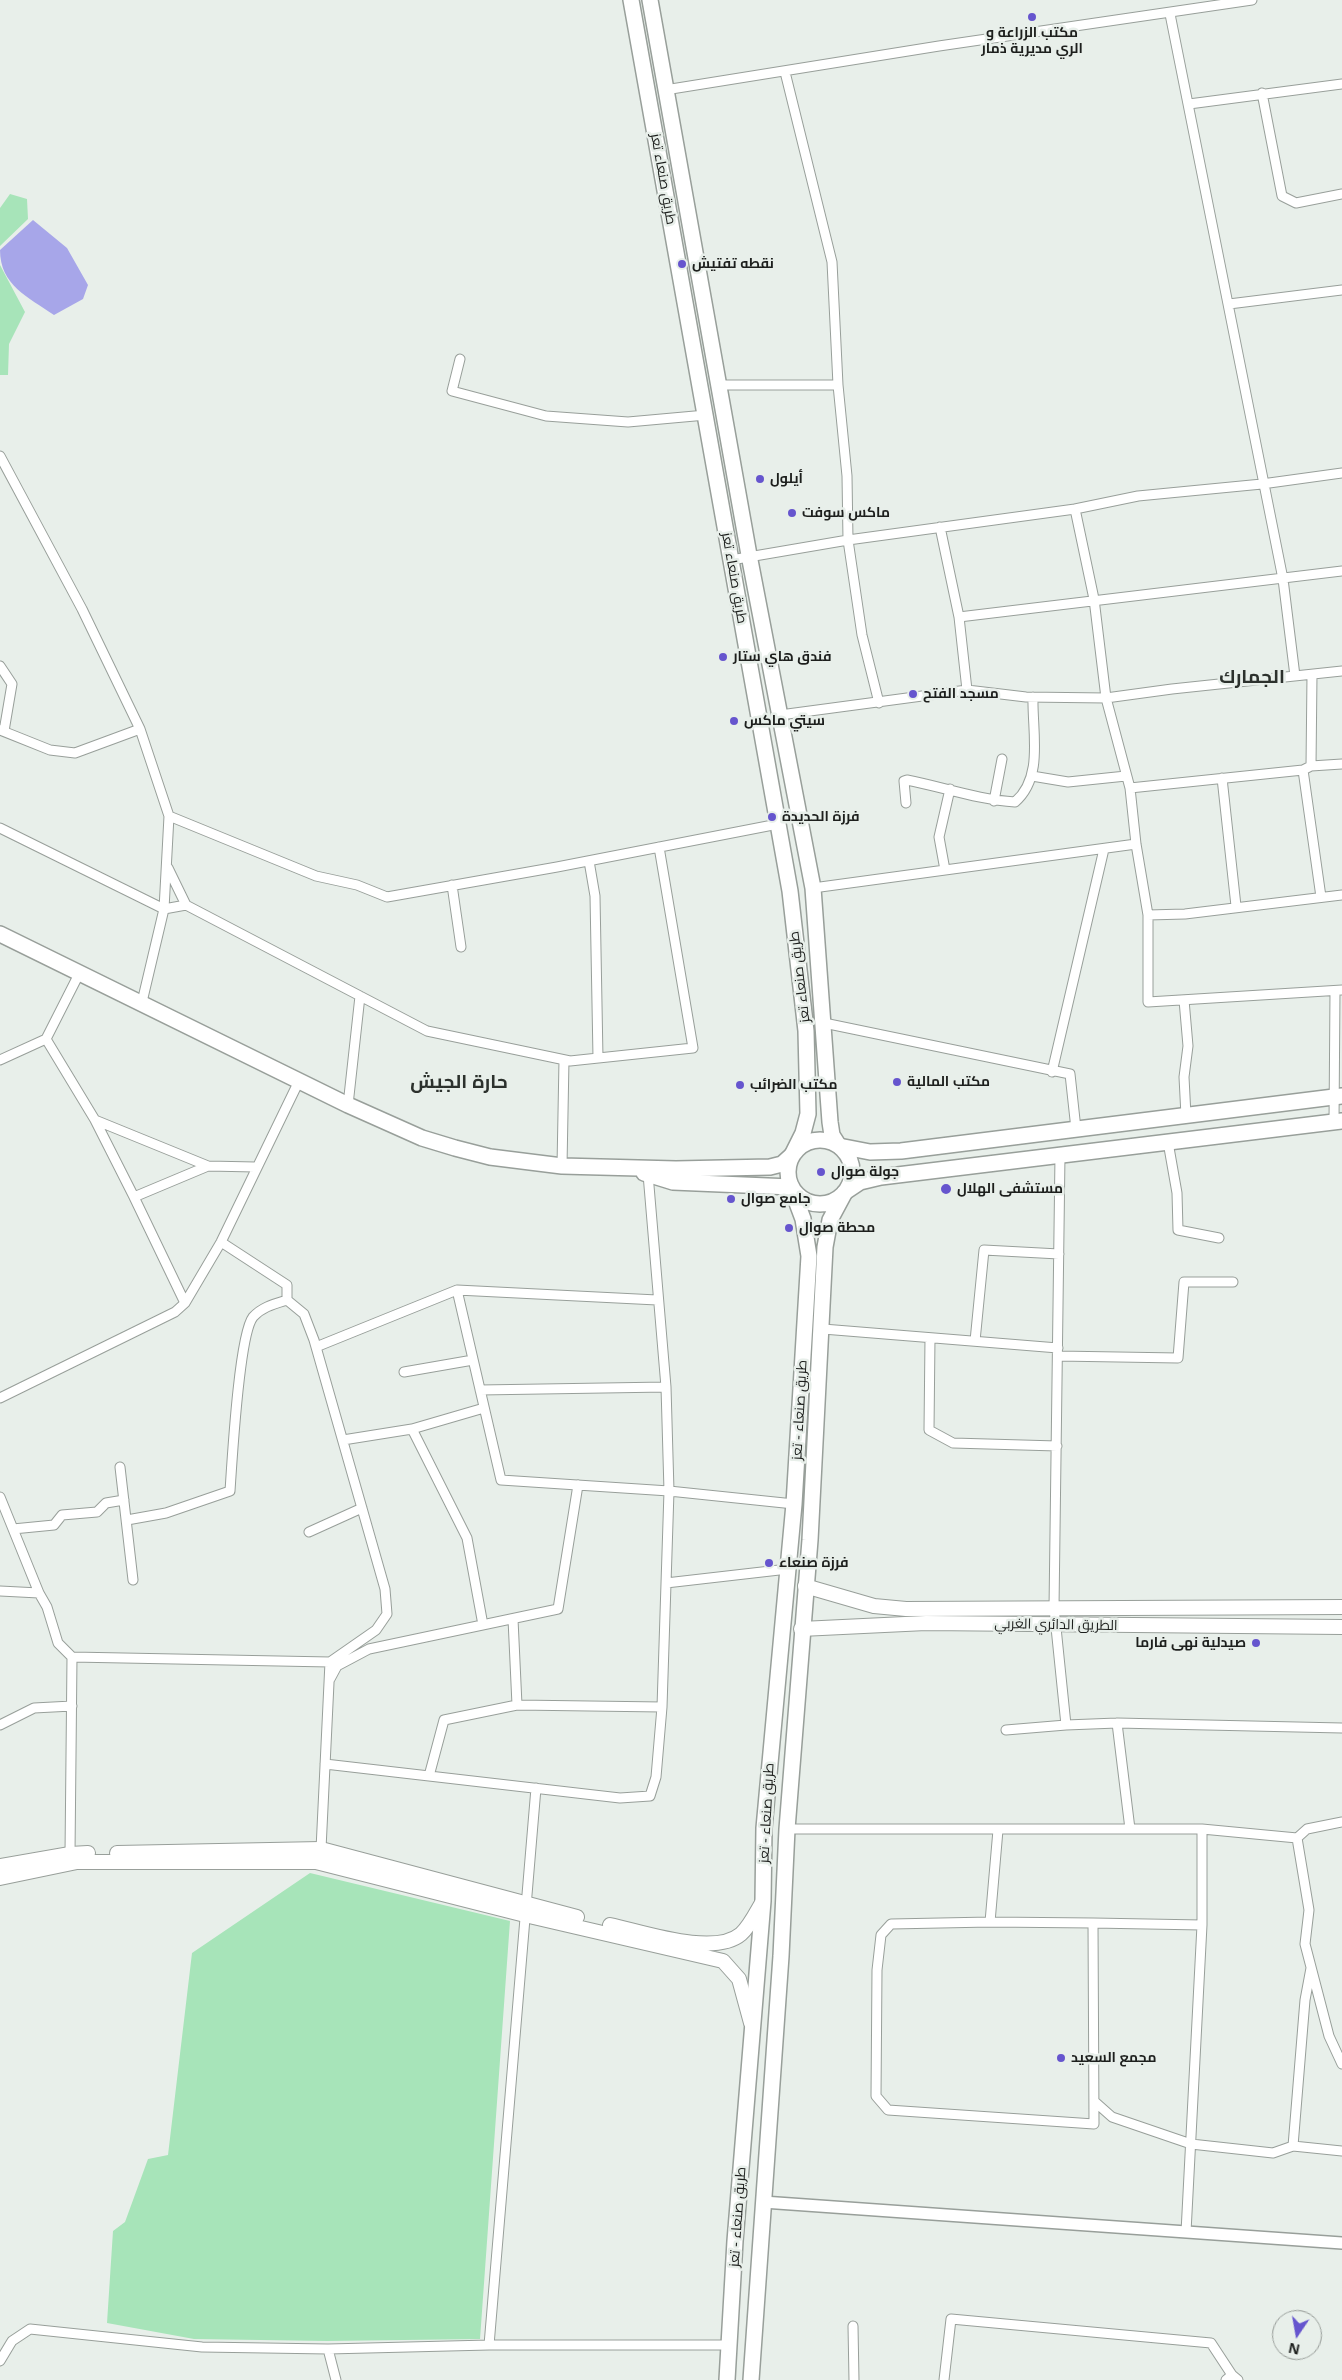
<!DOCTYPE html>
<html>
<head>
<meta charset="utf-8">
<style>
  body { margin:0 }
  #map { position:relative; width:1342px; height:2380px; overflow:hidden; background:#e8efea; font-family:"Noto Sans",sans-serif }
  canvas { display:block }
  .north { position:absolute; left:1272px; top:2310px; width:50px; height:50px; box-sizing:border-box; background:#e8efea; border:1px solid #979c98; border-radius:50%; rotate:192deg; font-size:14px; font-weight:700; line-height:20px; text-align:center; color:#1d1f1d }
  .north::after { content:''; display:block; margin:auto; width:18px; height:22px; background:#6655ce; clip-path:polygon(50% 0,100% 100%,50% 72%,0 100%) }
</style>
</head>
<body>
<div id="map">
<canvas width="1342" height="2380"></canvas>
<div class="north">N</div>
</div>
<script>
const ctx = document.querySelector('canvas').getContext('2d');
ctx.lineJoin = 'round';
function fill(path, color) {
  ctx.fillStyle = color;
  ctx.fill(path, 'evenodd');
}
function strokePath(path, color, width, dash) {
  ctx.strokeStyle = color;
  ctx.lineWidth = width;
  ctx.lineCap = dash ? 'butt' : 'round';
  ctx.setLineDash(dash || []);
  ctx.stroke(path);
}
function label(font, color, halo, rows, align = 'center') {
  ctx.font = font + ' "Noto Sans",Cairo,sans-serif';
  ctx.lineWidth = 5;
  ctx.setLineDash([]);
  ctx.textBaseline = 'middle';
  ctx.strokeStyle = halo;
  ctx.fillStyle = color;
  for (const [text, x, y, turn = 0] of rows) {
    ctx.save();
    ctx.translate(x, y);
    ctx.rotate((+turn || 0) * Math.PI / 180);
    ctx.textAlign = isNaN(turn) ? turn : align;
    if (halo) ctx.strokeText(text, 0, 0);
    ctx.fillText(text, 0, 0);
    ctx.restore();
  }
}
fill(new Path2D(`
  M10 194 27 199 28 219 0 246V208Z
  M0 265 25 312 9 344 8 375H0Z
  M310 1873 510 1921 480 2339 327 2341 194 2339 107 2323 113 2231 125 2222 148 2159 168 2155 192 1953Z`), '#a7e4b9');
fill(new Path2D(`
  M33 220 67 248 88 285 83 299 54 315C28 297 0 285 0 250Z`), '#a7a6e9');
const minor = new Path2D(`
  M1170 14 1283 579 1295 676
  M785 72 832 262 838 385 847 476 848 540 862 635 879 703
  M665 90 939 46 1252 0
  M1262 93 1282 196 1296 203 1342 194
  M1189 104 1342 84
  M1229 304 1342 290
  M460 359 452 391 546 416 628 422 706 415
  M719 385H838
  M0 456 82 609 140 729 169 816 316 876 357 885 387 897 557 867 778 824
  M1075 509 1094 599 1106 698 1130 788 1136 844 1148 915V1002L1342 990
  M940 527 959 617 967 690
  M731 560 848 540 1075 509 1138 496 1262 484 1342 473
  M959 617 1342 571
  M0 666 12 684 4 731
  M780 715 967 690 1026 697 1106 698 1172 689 1342 671
  M0 730 50 750 75 753 140 729
  M1311 766 1312 675
  M1303 770 1321 897
  M1032 776 1068 782 1126 776
  M1222 778 1236 906
  M1130 788 1303 770 1311 766 1342 764
  M994 801 1002 759
  M906 803 904 781 907 780C943 787 979 800 1015 802 1044 777 1032 732 1033 697
  M0 828 164 909 186 905
  M589 861 595 896 598 1058
  M168 868 186 905 427 1031 570 1061 693 1048 659 847
  M945 870 939 837 950 789
  M452 885 461 947
  M813 888 1136 844
  M1148 915 1185 914 1342 895
  M1184 1000 1188 1046 1184 1077 1186 1116
  M142 1002 164 909 169 816
  M824 1023 1070 1074 1076 1129
  M46 1039 95 1120 134 1197
  M0 1060 46 1039 80 972
  M1052 1072 1104 849
  M348 1105 360 996
  M95 1120 208 1166
  M1334 1122 1335 991
  M1168 1142 1177 1193 1178 1230 1219 1238
  M1060 1155 1054 1608 1066 1725 1117 1723
  M562 1166 564 1060
  M648 1174 666 1387 669 1491 794 1504
  M221 1242 287 1285V1300
  M185 1303 134 1197 208 1166 255 1167
  M823 1329 1058 1348
  M930 1338 929 1430 953 1443 1057 1446
  M975 1341 984 1250 1059 1254
  M316 1347 457 1290
  M1058 1356 1178 1358 1184 1282H1233
  M404 1372 473 1360
  M480 1390 666 1387
  M0 1398 175 1312 185 1303 221 1242 299 1081
  M412 1429 484 1408
  M343 1440 412 1429 467 1538 483 1625
  M120 1467 133 1580
  M0 1497 39 1593 47 1607 58 1643 72 1657
  M127 1520 166 1513 230 1491C232 1462 239 1335 253 1317 262 1307 274 1304 287 1300L304 1314 314 1340 385 1589 387 1614 376 1630 330 1662
  M13 1529 54 1525 62 1515 97 1512 106 1503 124 1500
  M309 1532 362 1508
  M666 1583 788 1569
  M0 1591 39 1593
  M513 1619 517 1705
  M330 1679 337 1666 369 1649 558 1609 578 1485
  M0 1725 34 1708 72 1706
  M1006 1730 1066 1725
  M325 1764 620 1798 650 1796 656 1777 662 1707 669 1491 501 1480 457 1290 657 1300
  M429 1776 444 1720 517 1705 662 1707
  M787 1829H1202L1297 1838 1307 1829 1342 1822
  M1130 1829 1117 1723 1342 1728
  M1297 1838 1309 1910 1305 1944 1329 2036 1342 2064
  M70 1854 72 1657 330 1662 321 1849
  M990 1922 1093 1923 1094 2124 888 2110 876 2096 877 1970 881 1935 891 1924 990 1922 998 1830
  M1093 1923 1202 1925V1829
  M1094 2101 1112 2117 1191 2144 1273 2153 1293 2146 1305 2000 1311 1968
  M1293 2146 1342 2151
  M1186 2232 1202 1925
  M853 2326 854 2380
  M489 2345 536 1788
  M328 2349 336 2380
  M0 2361 12 2341 30 2329 202 2347 328 2349 489 2345H730
  M944 2380 951 2319 1211 2343 1232 2375
  M1226 2380 1232 2375 1238 2380`);
const tertiary = new Path2D(`
  M763 2202 1342 2243`);
const secondary = new Path2D(`
  M805 1586 874 1606 906 1609 1342 1607
  M801 1629 926 1623 1342 1627
  M117 1853 321 1849 577 1917
  M0 1866 70 1854 88 1853
  M0 1878 77 1862H316L525 1915 723 1961 739 1979 751 2023
  M610 1925C643 1932 714 1957 741 1934 750 1926 757 1911 763 1901`);
const primary = new Path2D(`
  M0 934 348 1105 422 1138 455 1148 490 1157 562 1166 676 1169 770 1167 782 1164 792 1155
  M839 1146 870 1152 901 1151 1342 1096
  M644 1173 673 1182 791 1187
  M845 1192 860 1182 881 1177 1342 1121`);
const trunk = new Path2D(`
  M631 0 790 891 806 1031 808 1114 803 1133 792 1155
  M650 0 749 555 813 888 830 1122 832 1135 839 1146
  M788 1172a32 32 0 1 1 64 0a32 32 0 1 1-64 0Z
  M727 2380 735 2241 763 1901 764 1828 794 1504 809 1256 803 1219 791 1187
  M751 2380 781 1956 787 1829 810 1540 825 1247 830 1220 845 1192`);
strokePath(minor, '#989f9a', 11);
strokePath(tertiary, '#989f9a', 14);
strokePath(secondary, '#989f9a', 16);
strokePath(primary, '#989f9a', 18);
strokePath(trunk, '#989f9a', 18);
strokePath(minor, '#fff', 9);
strokePath(tertiary, '#fff', 11);
strokePath(secondary, '#fff', 14);
strokePath(primary, '#fff', 15);
strokePath(trunk, '#fff', 15);
for (const [x, y, r, color] of [
  [1032,17,5,"#6655ce"],
  [682,264,5,"#6655ce"],
  [760,479,5,"#6655ce"],
  [792,513,5,"#6655ce"],
  [723,657,5,"#6655ce"],
  [913,694,5,"#6655ce"],
  [734,721,5,"#6655ce"],
  [772,817,5,"#6655ce"],
  [897,1082,5,"#6655ce"],
  [740,1085,5,"#6655ce"],
  [821,1172,5,"#6655ce"],
  [946,1189,6,"#6655ce"],
  [731,1199,5,"#6655ce"],
  [789,1228,5,"#6655ce"],
  [769,1563,5,"#6655ce"],
  [1256,1643,5,"#6655ce"],
  [1061,2058,5,"#6655ce"]
]) {
  const dot = new Path2D();
  dot.arc(x, y, r, 0, 2 * Math.PI);
  ctx.fillStyle = color;
  ctx.fill(dot);
  strokePath(dot, '#e8efea', 2);
}
label('bold 14px', '#1d1f1d', '#e8efea', [
  ["مكتب الزراعة و",1032,33,"center"],
  ["الري مديرية ذمار",1032,49,"center"],
  ["نقطه تفتيش",692,264],
  ["أيلول",770,479],
  ["ماكس سوفت",802,513],
  ["فندق هاي ستار",733,657],
  ["مسجد الفتح",923,694],
  ["سيتي ماكس",744,721],
  ["فرزة الحديدة",782,817],
  ["مكتب المالية",907,1082],
  ["مكتب الضرائب",750,1085],
  ["جولة صوال",831,1172],
  ["مستشفى الهلال",957,1189],
  ["جامع صوال",741,1199],
  ["محطة صوال",799,1228],
  ["فرزة صنعاء",779,1563],
  ["صيدلية نهى فارما",1246,1643,"right"],
  ["مجمع السعيد",1071,2058]
], 'left');
label('14px', '#1d1f1d', '#e8efea', [
  ["طريق صنعاء تعز",663,179,80],
  ["طريق صنعاء تعز",734,578,80],
  ["طريق صنعاء تعز",800,977,-97],
  ["طريق صنعاء - تعز",800,1410,-87],
  ["الطريق الدائري الغربي",1056,1625,1],
  ["طريق صنعاء - تعز",767,1813,-87],
  ["طريق صنعاء - تعز",738,2217,-86]
]);
label('bold 19px', '#2c312d', '#e8efea', [
  ["الجمارك",1252,678],
  ["حارة الجيش",459,1083]
]);
</script>
</body>
</html>
